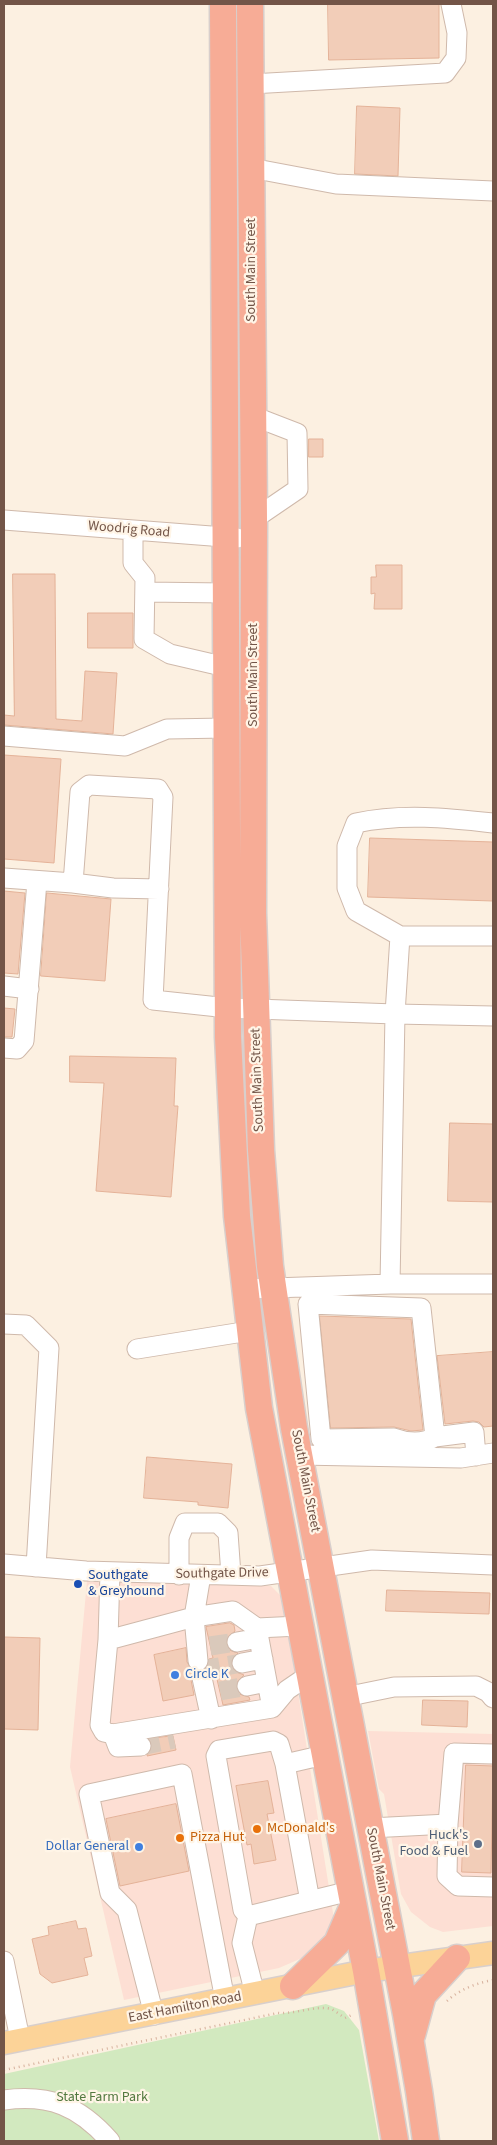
<!DOCTYPE html>
<html>
<head>
<meta charset="utf-8">
<style>
  body { margin:0 }
  #map { position:relative; width:497px; height:2145px; overflow:hidden; background:#fcf0e1; font-family:"Source Sans 3",sans-serif }
  canvas { display:block }
  .frame { position:absolute; inset:0; border:5px solid #735548; pointer-events:none }
</style>
</head>
<body>
<div id="map">
<canvas width="497" height="2145"></canvas>
<div class="frame"></div>
</div>
<script>
const ctx = document.querySelector('canvas').getContext('2d');
ctx.lineJoin = 'round';
function fill(path, color) {
  ctx.fillStyle = color;
  ctx.fill(path, 'evenodd');
}
function strokePath(path, color, width, dash) {
  ctx.strokeStyle = color;
  ctx.lineWidth = width;
  ctx.lineCap = dash ? 'butt' : 'round';
  ctx.setLineDash(dash || []);
  ctx.stroke(path);
}
function label(font, color, halo, rows, align = 'center') {
  ctx.font = font + ' "Source Sans 3",sans-serif';
  ctx.lineWidth = 4.5;
  ctx.setLineDash([]);
  ctx.textBaseline = 'middle';
  ctx.strokeStyle = halo;
  ctx.fillStyle = color;
  for (const [text, x, y, turn = 0] of rows) {
    ctx.save();
    ctx.translate(x, y);
    ctx.rotate((+turn || 0) * Math.PI / 180);
    ctx.textAlign = isNaN(turn) ? turn : align;
    if (halo) ctx.strokeText(text, 0, 0);
    ctx.fillText(text, 0, 0);
    ctx.restore();
  }
}
fill(new Path2D(`
  M87 1581 271 1586 283 1598 333 1913V1927L323 1945 302 1958 279 1968 124 2000 70 1767Z
  M368 1731 493 1734V1926L443 1932 430 1927 411 1912 401 1894 384 1794 379 1789Z`), '#fddfd4');
fill(new Path2D(`
  M326 2004 344 2011 359 2030 379 2141H4V2074Z`), '#d2e9bf');
const building = new Path2D(`
  M328 4H439V58L329 60Z
  M357 106 400 108 398 176 355 174Z
  M309 439H323V457H309Z
  M376 565H402V609H374L375 593 371 594V577H376Z
  M13 574H55L56 719 82 721 85 671 117 673 113 734 4 725V715L14 716Z
  M88 613H133V648H88Z
  M4 755 61 759 54 863 4 859Z
  M370 838 493 842V901L368 897Z
  M4 891 25 893 18 974 4 973Z
  M47 893 111 899 105 981 41 976Z
  M4 1008 15 1009 12 1037H4Z
  M70 1056 176 1058 174 1106H178L171 1197 96 1191 104 1083 70 1082Z
  M450 1123 493 1124V1202L448 1201Z
  M320 1316 411 1319 423 1430 411 1431 394 1427 331 1428Z
  M493 1352V1426L484 1427 479 1422 473 1421 445 1424 437 1356Z
  M147 1457 232 1464 228 1508 198 1505V1502L144 1498Z
  M387 1590 490 1593 489 1614 386 1611Z
  M230 1623 234 1625 235 1631 227 1638 226 1644 229 1650 238 1653 232 1659 231 1666 234 1671 244 1675 237 1682 236 1689 239 1694 249 1697 250 1700 223 1705 216 1675H213L206 1668 209 1659 213 1658 206 1627Z
  M4 1637 40 1638 38 1730 4 1729Z
  M186 1648 187 1662 193 1671 191 1680 194 1695 163 1701 154 1655Z
  M423 1700 468 1701 467 1727 422 1725Z
  M173 1736 176 1750 147 1756 152 1746 150 1739Z
  M466 1765 493 1766 491 1873 462 1872Z
  M268 1781 274 1813 267 1814 276 1860 254 1864 251 1844 247 1845 236 1786Z
  M176 1804 189 1871 120 1886 106 1819Z
  M76 1921 78 1929 86 1928 92 1956 84 1958 88 1975 52 1983 40 1974 32 1939 49 1935 48 1927Z`);
fill(building, '#f2cdb8');
strokePath(building, '#e4b298', 1);
strokePath(new Path2D(`
  M210 1646 237 1642
  M201 1670 242 1663
  M220 1691 247 1686
  M141 1746 174 1739`), '#dac9bb', 19, [19, 9]);
const minor = new Path2D(`
  M251 84 445 73 456 58 457 33 451 4
  M251 168 336 184 493 191
  M253 416 297 433 298 489 254 519
  M4 520 237 538
  M133 530V563L145 578 144 639 170 654 226 667
  M145 592 226 593
  M4 736 125 746 167 729 226 728
  M493 823C448 818 402 813 356 823L347 846V888L356 911 400 936H493
  M4 878 73 883
  M159 889 113 888 73 883 80 792 89 785 158 789 163 797 153 1000 228 1008 395 1014 390 1284
  M400 936 395 1014 493 1016
  M4 986 29 989
  M4 1048 17 1049 24 1041 37 881
  M244 1289 390 1284H493
  M4 1324 26 1325 49 1348 36 1567
  M137 1349 249 1331
  M435 1437C423 1444 407 1443 394 1438L321 1439 308 1304 421 1308 435 1437 474 1432 476 1456
  M299 1455 461 1458 493 1453
  M4 1564 86 1571 260 1576 372 1560 493 1565
  M110 1572 108 1640 100 1725 104 1732 113 1734 272 1708 287 1690 309 1675
  M179 1575V1538L185 1523H218L228 1533 231 1575
  M257 1628 272 1708
  M108 1640 194 1617 233 1611 257 1628 299 1626
  M237 1642 259 1638
  M198 1661 194 1617 201 1575
  M242 1663 263 1659
  M202 1678 211 1719
  M247 1686 267 1682
  M345 1697 394 1687 476 1686 488 1692 493 1698
  M113 1734 118 1747 141 1746
  M285 1764 324 1755
  M448 1824 454 1753 493 1754
  M370 1828 448 1824 447 1876 458 1886 493 1887
  M310 1901 285 1764 279 1744 273 1741 219 1750 216 1756 243 1910 248 1916 350 1891
  M248 1916 242 1943 255 1994
  M4 1961 20 2039
  M154 2015 127 1910 110 1893 89 1794 182 1774 225 2000
  M4 2100C50 2094 79 2106 110 2141`);
const major = new Path2D(`
  M4 2043 366 1971 493 1953`);
const highway = new Path2D(`
  M223 4 228 1037 237 1216 259 1408 366 1971 395 2141
  M250 4 254 519 253 913 261 1150 270 1266 294 1428 406 2014 419 2091 426 2141
  M293 1986 337 1943 353 1906
  M412 2035 423 1995 457 1958`);
strokePath(minor, '#cfb9ab', 21);
strokePath(major, '#d8cfcc', 25);
strokePath(highway, '#d8cfcc', 29);
strokePath(new Path2D(`
  M447 2001C460 1989 477 1983 493 1980
  M4 2070 278 2013C296 2014 317 2005 331 2009 336 2011 340 2015 345 2018L354 2014`), '#d6b09c', 2.5, [1, 4]);
strokePath(minor, '#fff', 19);
strokePath(major, '#fcd398', 22);
strokePath(highway, '#f7ac96', 26);
for (const [x, y, r, color] of [
  [78,1584,5,"#1a4fb4"],
  [175,1675,5,"#3f7fe0"],
  [257,1829,5,"#e8710a"],
  [180,1838,5,"#e8710a"],
  [478,1844,5,"#5c6f8a"],
  [139,1847,5,"#3f7fe0"]
]) {
  const dot = new Path2D();
  dot.arc(x, y, r, 0, 2 * Math.PI);
  ctx.fillStyle = color;
  ctx.fill(dot);
  strokePath(dot, '#fff5e7', 2);
}
label('14px', '#735548', '#fff5e7', [
  ["South Main Street",252,270,-90],
  ["Woodrig Road",129,530,5],
  ["South Main Street",254,675,-90],
  ["South Main Street",258,1080,-92],
  ["South Main Street",305,1481,79],
  ["Southgate Drive",222,1574,-1],
  ["South Main Street",380,1879,79],
  ["East Hamilton Road",185,2008,-11]
]);
label('14px', '#164399', '#fff5e7', [
  ["Southgate",88,1576],
  ["& Greyhound",88,1592]
], 'left');
label('14px', '#366cbe', '#fff5e7', [
  ["Circle K",185,1675],
  ["Dollar General",129,1847,"right"]
], 'left');
label('14px', '#c56008', '#fff5e7', [
  ["McDonald's",267,1829],
  ["Pizza Hut",190,1838]
], 'left');
label('14px', '#4e5e75', '#fff5e7', [
  ["Huck's",468,1836],
  ["Food & Fuel",468,1852]
], 'right');
label('14px', '#537940', '#fff5e7', [
  ["State Farm Park",102,2098]
]);
</script>
</body>
</html>
